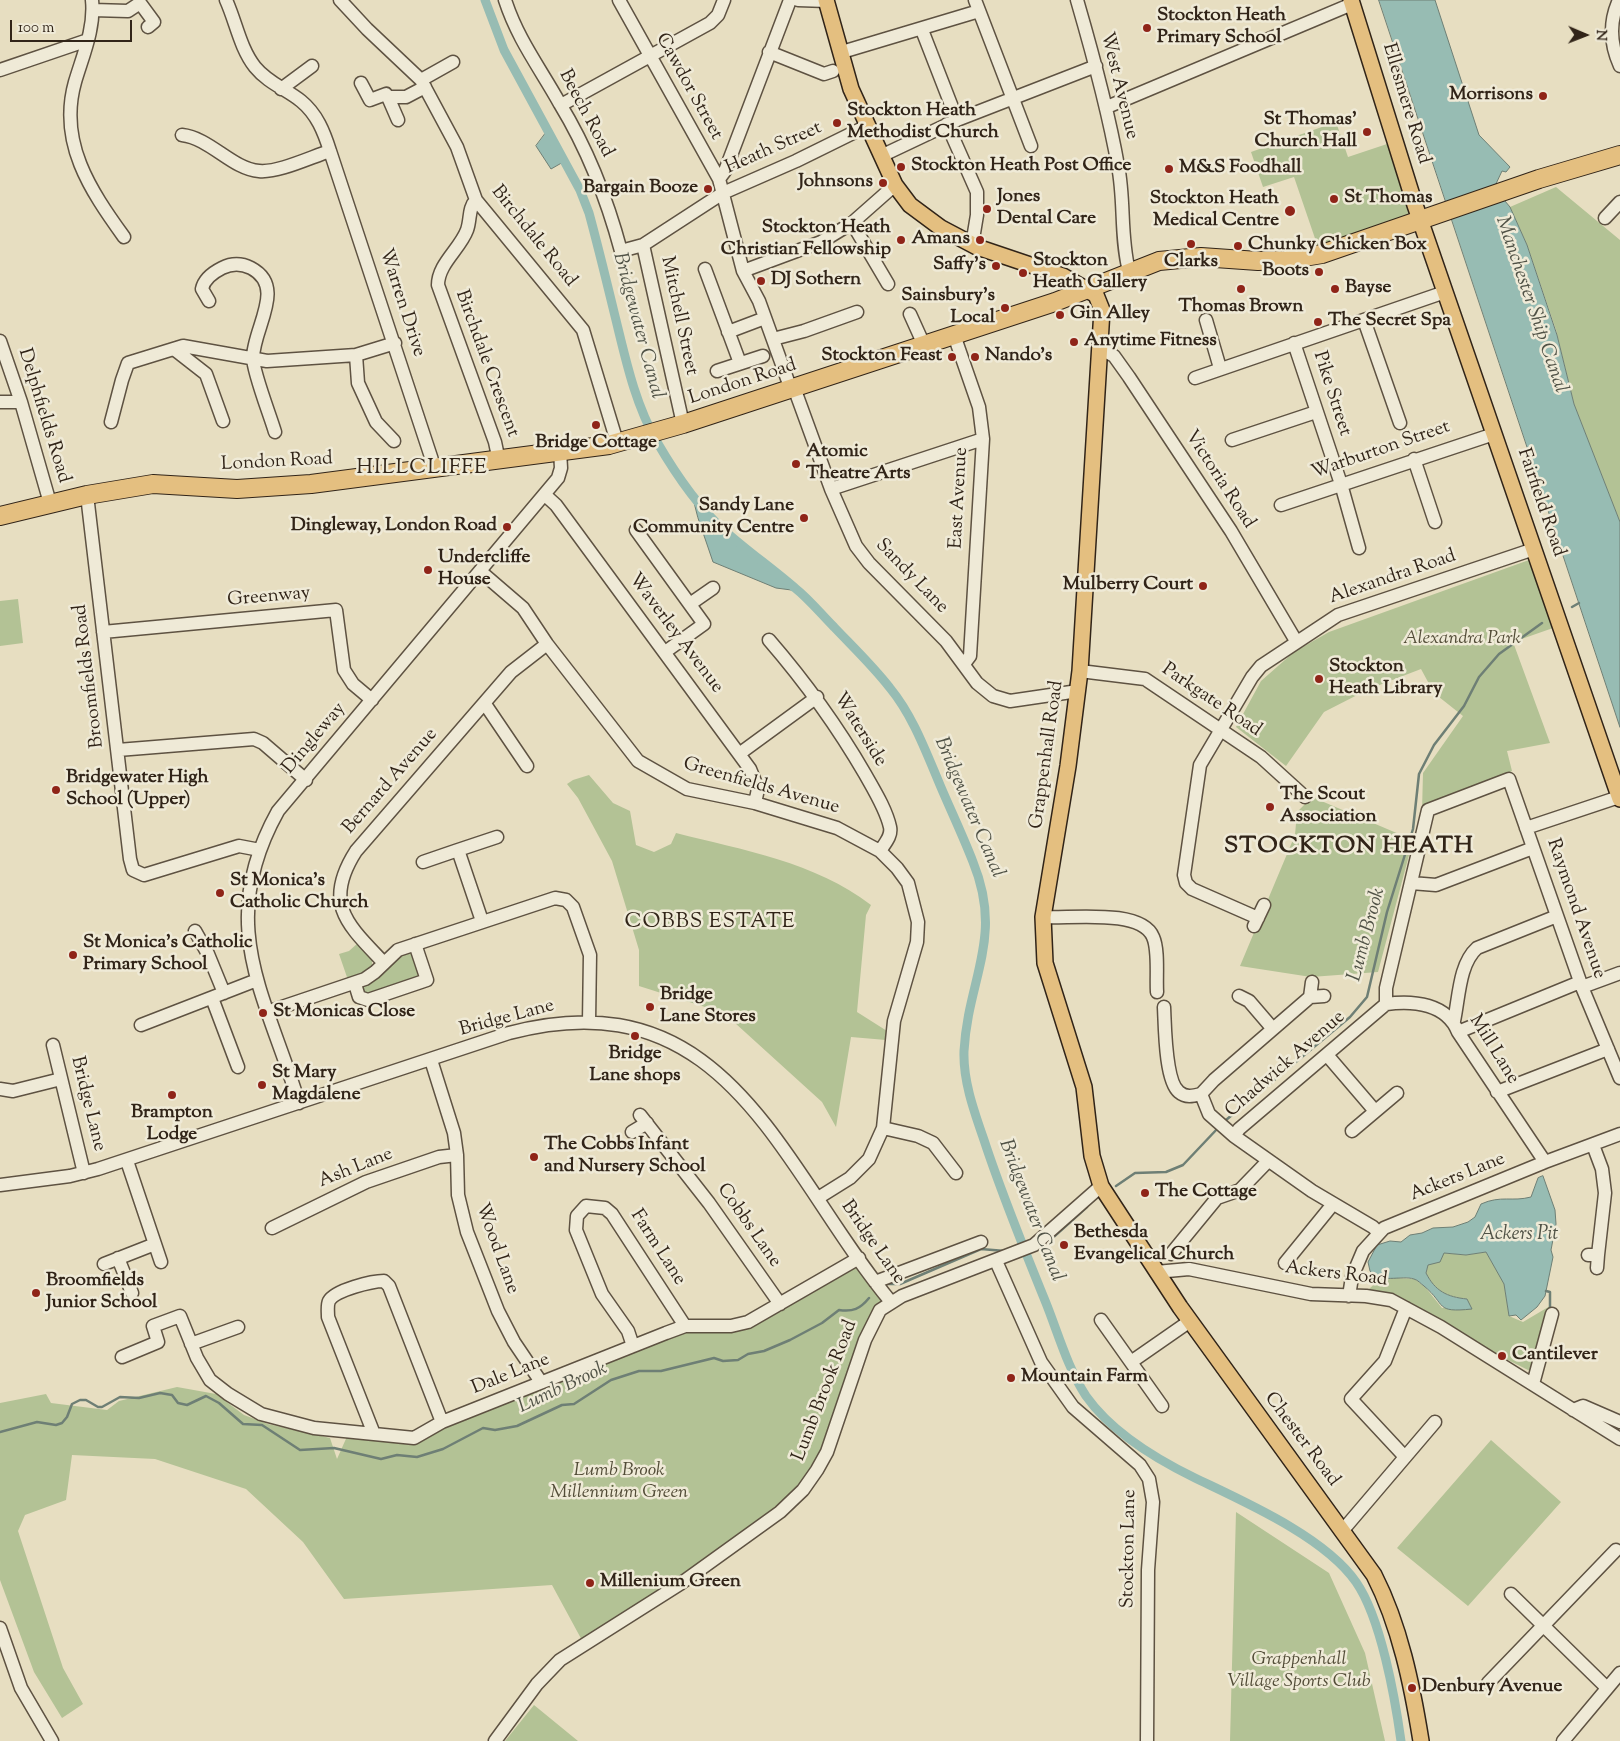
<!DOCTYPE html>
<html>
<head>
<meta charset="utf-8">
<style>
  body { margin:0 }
  #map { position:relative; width:1620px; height:1741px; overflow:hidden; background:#e7dec1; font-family:"Sorts Mill Goudy",serif }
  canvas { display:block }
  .north { position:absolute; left:1560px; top:10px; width:50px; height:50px; -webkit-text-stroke:4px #efead7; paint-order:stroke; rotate:91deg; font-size:14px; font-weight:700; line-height:20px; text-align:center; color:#312418 }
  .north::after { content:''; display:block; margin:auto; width:18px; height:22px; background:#312418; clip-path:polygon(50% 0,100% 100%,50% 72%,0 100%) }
  .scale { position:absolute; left:10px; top:20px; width:122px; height:22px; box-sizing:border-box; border:2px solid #312418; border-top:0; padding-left:6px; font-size:15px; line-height:18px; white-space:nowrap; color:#312418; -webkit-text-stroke:4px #efead7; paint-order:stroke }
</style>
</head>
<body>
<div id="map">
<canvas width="1620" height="1741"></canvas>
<div class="north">N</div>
<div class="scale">100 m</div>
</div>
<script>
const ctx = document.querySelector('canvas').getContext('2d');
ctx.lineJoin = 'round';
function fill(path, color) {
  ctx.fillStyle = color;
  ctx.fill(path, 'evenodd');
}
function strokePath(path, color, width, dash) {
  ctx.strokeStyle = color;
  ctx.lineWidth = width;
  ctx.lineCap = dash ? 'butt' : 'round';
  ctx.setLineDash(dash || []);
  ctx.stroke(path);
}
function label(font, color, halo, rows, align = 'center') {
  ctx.font = font + ' "Sorts Mill Goudy",serif';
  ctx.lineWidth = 5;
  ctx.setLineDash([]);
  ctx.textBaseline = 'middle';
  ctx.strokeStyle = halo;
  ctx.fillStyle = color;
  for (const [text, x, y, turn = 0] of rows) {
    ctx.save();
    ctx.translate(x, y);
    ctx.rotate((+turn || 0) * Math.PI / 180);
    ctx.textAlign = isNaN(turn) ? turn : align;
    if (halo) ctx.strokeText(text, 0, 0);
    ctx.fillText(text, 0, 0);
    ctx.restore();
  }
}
fill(new Path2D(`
  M1336 122 1348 157 1390 143 1416 219 1320 253 1294 177 1263 187 1251 152Z
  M1556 187 1620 240V522L1574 404 1556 330 1527 245 1510 207Z
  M1529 560 1553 628 1513 642 1550 743 1507 751 1512 771 1422 811 1423 773 1463 716 1434 693 1421 669 1369 689 1324 712 1286 766 1236 727 1261 681 1294 652 1329 632Z
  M18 599 23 643 0 646V601Z
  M589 775 613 803 630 811 636 845 654 852 671 844 676 833C743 850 815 862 871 905L866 915 857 1012 887 1031 886 1040 851 1037 836 1127 822 1102 724 1013 639 986V950L612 861 578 798 567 784 573 780Z
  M1312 797 1413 840 1378 972 1311 977 1240 966 1295 835 1297 812Z
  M358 943 372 957V965L365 972 348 980 339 954 349 951Z
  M410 950 420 976 418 978 366 995 360 987Z
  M1486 1252 1504 1283 1509 1316 1523 1322 1550 1306 1532 1372 1368 1290 1382 1277 1415 1279 1426 1288 1442 1308 1471 1309 1467 1299C1447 1297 1435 1291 1426 1273L1428 1265 1444 1253 1466 1255Z
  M859 1258 891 1302 861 1355 832 1436 790 1503 584 1644 552 1585 344 1599 303 1542 246 1489 155 1459 72 1455 66 1500 25 1515 18 1531 63 1668 83 1704 62 1718 34 1672 0 1580V1403L46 1394 51 1403 107 1410 119 1401 177 1387 216 1394 244 1415 268 1424 330 1438 337 1459 349 1432 414 1438 666 1333 731 1326Z
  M1491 1440 1561 1502 1468 1606 1397 1548Z
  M1236 1512 1329 1573 1365 1653 1385 1741H1230Z
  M534 1705 578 1741H505Z`), '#b3c295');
const water = new Path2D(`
  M1379 0H1435L1479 135 1510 167 1506 172 1502 171 1494 188 1510 207 1527 245 1557 335 1574 404 1620 522V727Z
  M548 130 565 161 551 169 536 146Z
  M692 494 721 527 799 591 776 588 713 562 698 518Z
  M1543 1176 1555 1210 1556 1224 1551 1250 1553 1257 1545 1296 1537 1307 1521 1320 1516 1315 1509 1316 1504 1284 1486 1252 1466 1255 1444 1253 1440 1262 1428 1265 1426 1273C1435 1291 1447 1297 1467 1299L1472 1309C1434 1313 1447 1305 1424 1286 1421 1284 1418 1280 1414 1279 1402 1275 1378 1284 1370 1271L1368 1262 1377 1245 1390 1241 1401 1242 1410 1235 1422 1233 1433 1228 1453 1227 1468 1222 1475 1217 1481 1204C1501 1195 1512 1202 1531 1197L1538 1178Z`);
fill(water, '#97bcb3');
strokePath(water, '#6e7f75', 1);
strokePath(new Path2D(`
  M1572 607 1579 603
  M1226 1120 1350 1017 1367 997 1387 912 1413 829 1419 774 1434 745 1464 706 1479 677 1499 654 1542 623
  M1116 1186 1135 1173 1166 1172 1183 1165 1218 1128
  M1048 1242 1087 1207
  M887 1284H900L981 1249 1005 1251
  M1546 1291 1550 1292V1311
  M0 1432 37 1422 56 1425 62 1423 67 1417 72 1404 80 1400H86L98 1407H102L120 1397 139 1398 160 1393 172 1395 178 1403 187 1405 206 1396 219 1403 243 1424 262 1425 300 1450 334 1448 381 1459 397 1455 417 1457 443 1449 483 1428 495 1430 517 1426 562 1405 574 1404 611 1380 639 1371H661L714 1358 723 1361 738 1360 748 1354 764 1351 790 1340 822 1323 839 1310C853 1312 860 1309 869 1298`), '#6e7f75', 2.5);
strokePath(new Path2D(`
  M485 0 504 50 580 190 589 213C598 246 606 279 614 312 625 356 634 402 657 442 675 473 697 506 724 530 746 550 772 568 795 588 809 599 821 614 834 627 853 647 873 666 890 688 913 716 926 752 940 785 951 811 963 836 973 862 1004 938 968 978 964 1051 963 1081 974 1111 984 1140 1002 1195 1024 1249 1046 1303 1058 1333 1068 1369 1086 1396 1112 1433 1156 1459 1195 1478 1245 1502 1325 1537 1356 1582 1381 1618 1395 1698 1401 1741`), '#97bcb3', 9);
const minor = new Path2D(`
  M92 0C95 28 83 55 75 82 58 142 90 190 124 237
  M340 0 367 29 421 80 457 147 476 200 583 330 617 442
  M505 0C518 40 540 68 560 104 588 150 607 199 621 251L643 245 723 193 796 161 867 126
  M619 0 719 179 743 271 759 301 789 384 796 393 831 489 856 546 869 563 946 641 977 683 993 696 1010 701 1078 691
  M798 0 827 1
  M975 0 1031 146
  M1077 0C1093 55 1108 109 1118 166 1125 201 1120 236 1129 271
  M1619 0C1609 22 1610 44 1620 66
  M93 10 128 11 140 3 154 22 148 27
  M922 30 957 120
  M769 52 824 74 833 71
  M842 52 979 11
  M0 70 88 40
  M421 80 453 62
  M361 83 370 100 386 94 388 97H406L425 87
  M281 89 312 66
  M388 97 398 120
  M561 105 710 23 718 15 724 0
  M1107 107 1352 4
  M947 124 977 192V215L972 245
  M182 135C210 138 232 169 259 171 278 173 311 157 330 151 324 132 317 114 301 101 286 89 268 83 255 67 240 48 236 22 226 0
  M330 151 435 469
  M881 156 957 120 1096 66
  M719 179 725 171 790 0
  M476 200C468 208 471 219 467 230 460 249 438 264 438 285L495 442 499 461
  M1605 218 1620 202
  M852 223 888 284
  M643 245 683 424
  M705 269 740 363
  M743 271 821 242 852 223 895 185
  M209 301 202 289C204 279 212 273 222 268 232 263 241 263 251 268 287 287 253 328 253 358 253 372 270 415 275 432
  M910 314 924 345
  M1206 320 1220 368
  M1364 320 1400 423
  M728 332 765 318
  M954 335 979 407 983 439 970 656 964 664
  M773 339 804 331 857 312
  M0 341 21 402 50 503
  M1294 343 1341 484 1359 548
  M174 349 206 374 223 421
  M1101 349 1114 356 1129 377 1231 531 1296 641
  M356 355 358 383 376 422 394 441
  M717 371 763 356
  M1195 378 1445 292
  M0 402H21
  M111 422 122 380 128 363 183 346 267 361 356 355 395 343
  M1232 440 1316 412
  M1414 459 1435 522
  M831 489 983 439
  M87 495 130 859 133 870 144 875 239 846 260 850
  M545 495 556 505 750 769 758 789 755 803
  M1281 505 1494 434
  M636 530 704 624 665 652
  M480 571 523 608 547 644 638 761 687 789 755 803 837 828 880 851 897 868 908 883 918 922 917 942 894 1021 883 1128 869 1159 850 1178 818 1198
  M690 604 713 588
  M103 632 336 610 344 670 353 684 372 700
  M769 640C807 684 836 724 865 774 874 790 886 809 890 827 892 836 885 843 880 851
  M1080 671 1145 679 1261 757 1305 797
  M485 704 527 766
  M118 750 254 739 263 743 306 780
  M739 754 817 697
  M1526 828 1619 797
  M423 862 458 850
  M1411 883 1436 885 1533 848
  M1043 917C1068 919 1141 908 1153 937 1159 950 1156 977 1157 992
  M1258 918 1192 889 1186 883 1184 875 1200 765 1252 677 1261 666 1338 615 1534 549
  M482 921 458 850 497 837
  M1254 926 1264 905
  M195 931 208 954 224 993
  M384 963C348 925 322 904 356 851L511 672 547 644
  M1312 982 1310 997 1324 996
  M355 984 359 997 368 1000 427 980 415 944
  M1582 987 1620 973
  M1239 996 1249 1001 1273 1029
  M212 998 238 1067
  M1164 1007C1165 1026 1165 1081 1179 1092 1186 1098 1193 1096 1201 1094
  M267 1012 365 979 375 972 398 950 555 898 566 900 573 907 590 955 589 1022
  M1454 1021C1459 998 1459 964 1477 948L1557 916
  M141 1025 257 980
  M1458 1032 1580 982
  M53 1045 84 1173
  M1327 1055 1375 1111
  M431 1060 454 1133 457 1155 458 1195 467 1232 498 1311 514 1342 541 1382
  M0 1089 13 1091 61 1079
  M1497 1092 1608 1049
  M1201 1094 1209 1114 1234 1136 1312 1191 1373 1227 1378 1232
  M1201 1094 1214 1080 1310 997
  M299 1103C265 993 215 924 278 811L558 478 561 468 560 451
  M640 1115 709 1203 780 1304
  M883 1128 918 1136 933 1143 956 1173
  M1352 1131 1397 1093
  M632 1132 647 1123
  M1234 1136 1239 1129 1386 1004
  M1593 1145 1602 1169 1605 1193 1598 1255
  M127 1161 161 1262
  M1545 1162 1458 1032C1447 1004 1414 1000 1386 1004V988L1428 810 1509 779 1582 987 1620 1078
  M0 1185 70 1176 98 1169 509 1033C728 975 780 1168 891 1302
  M272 1228 366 1182 439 1157 457 1155
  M1171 1254 1217 1198 1240 1190 1268 1161
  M1588 1255H1598L1597 1268
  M118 1258 132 1293
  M996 1261 1041 1362 1073 1407 1140 1465 1149 1479 1153 1502 1148 1570 1147 1741
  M1285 1263 1333 1204
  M104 1264 155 1244
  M1156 1272 1189 1269 1311 1294 1366 1296 1391 1300 1441 1327 1620 1439
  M875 1282 981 1242
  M1349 1296 1352 1277 1363 1251 1384 1228 1545 1162 1620 1134
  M1101 1320 1162 1406
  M191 1344 238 1327
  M633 1346 628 1331 602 1294 576 1230 577 1216 586 1206 605 1208 612 1214 685 1326
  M122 1357 158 1342 153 1326 180 1316 197 1358 210 1380 228 1394 261 1414 314 1428 414 1438 442 1422 666 1333 685 1326H731L748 1322 859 1258
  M1131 1362 1190 1321
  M1533 1384 1552 1314
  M1573 1410 1583 1406 1620 1422
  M374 1434 328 1317C328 1312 327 1305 329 1301 335 1290 372 1281 384 1281L389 1286 442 1422
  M1405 1457 1351 1399 1385 1361 1406 1308
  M1343 1530 1435 1422
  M1511 1594 1606 1687
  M0 1628 21 1688 52 1741
  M1488 1683 1616 1550
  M495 1741 537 1684 560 1660 680 1584 780 1512 803 1490 817 1470 827 1452 865 1340 880 1310 902 1296 1034 1245 1101 1186
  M1563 1741 1620 1673`);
const major = new Path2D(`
  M826 0 851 89 895 185 910 205 941 228 977 247 1063 276 1096 295 1102 310 1080 671 1068 766 1043 917 1045 963 1084 1087 1092 1156 1101 1186 1180 1307 1374 1575C1400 1626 1412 1685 1421 1741
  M1351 0 1415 205 1620 799`);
const highway = new Path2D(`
  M0 516 87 495 153 484 237 489 311 484 609 445 683 424 1055 302 1159 261 1201 257 1258 261 1286 260 1322 254 1539 179 1620 155`);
strokePath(minor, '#5e5242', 15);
strokePath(major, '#312418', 18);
strokePath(highway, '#312418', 20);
strokePath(minor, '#efead7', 12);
strokePath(major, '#e4bf80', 15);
strokePath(highway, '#e4bf80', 18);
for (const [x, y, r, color] of [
  [1147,28,5,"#8f2418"],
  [1543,96,5,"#8f2418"],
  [837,123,5,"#8f2418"],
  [1367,132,5,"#8f2418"],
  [901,167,5,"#8f2418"],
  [1169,169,5,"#8f2418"],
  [883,183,5,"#8f2418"],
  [708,189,5,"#8f2418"],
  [1334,199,5,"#8f2418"],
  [987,209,5,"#8f2418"],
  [1290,211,6,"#8f2418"],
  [901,240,5,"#8f2418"],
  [980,240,5,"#8f2418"],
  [1191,244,5,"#8f2418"],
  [1238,246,5,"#8f2418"],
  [996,266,5,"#8f2418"],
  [1319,272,5,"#8f2418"],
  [1023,273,5,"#8f2418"],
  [761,281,5,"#8f2418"],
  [1241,289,5,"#8f2418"],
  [1335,289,5,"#8f2418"],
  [1005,308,5,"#8f2418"],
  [1060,315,5,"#8f2418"],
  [1318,322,5,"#8f2418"],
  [1074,342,5,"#8f2418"],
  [952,357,5,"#8f2418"],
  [975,357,5,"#8f2418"],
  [596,425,5,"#8f2418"],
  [796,464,5,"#8f2418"],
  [804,518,5,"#8f2418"],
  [507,527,5,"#8f2418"],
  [428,570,5,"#8f2418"],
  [1203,586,5,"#8f2418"],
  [1319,679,5,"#8f2418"],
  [56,790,5,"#8f2418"],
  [1270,807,5,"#8f2418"],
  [220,893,5,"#8f2418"],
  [73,955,5,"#8f2418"],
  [650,1007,5,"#8f2418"],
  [263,1013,5,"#8f2418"],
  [635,1036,5,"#8f2418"],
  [262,1085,5,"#8f2418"],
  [172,1095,5,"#8f2418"],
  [534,1157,5,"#8f2418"],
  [1145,1193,5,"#8f2418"],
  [1064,1245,5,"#8f2418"],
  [36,1293,5,"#8f2418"],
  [1502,1356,5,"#8f2418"],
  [1011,1378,5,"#8f2418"],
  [590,1583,5,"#8f2418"],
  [1412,1688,5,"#8f2418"]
]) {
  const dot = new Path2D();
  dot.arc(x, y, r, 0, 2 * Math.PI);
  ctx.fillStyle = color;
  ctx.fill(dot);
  strokePath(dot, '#efead7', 2);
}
label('bold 19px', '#312418', '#efead7', [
  ["Stockton Heath",1157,17],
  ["Primary School",1157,39],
  ["Morrisons",1533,96,"right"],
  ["Stockton Heath",847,112],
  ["Methodist Church",847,134],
  ["St Thomas'",1357,121,"right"],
  ["Church Hall",1357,143,"right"],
  ["Stockton Heath Post Office",911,167],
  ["M&S Foodhall",1179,169],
  ["Johnsons",873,183,"right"],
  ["Bargain Booze",698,189,"right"],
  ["Jones",997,198],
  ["Dental Care",997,220],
  ["St Thomas",1344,199],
  ["Stockton Heath",1279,200,"right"],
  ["Medical Centre",1279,222,"right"],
  ["Stockton Heath",891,229,"right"],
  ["Christian Fellowship",891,251,"right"],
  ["Amans",970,240,"right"],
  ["Chunky Chicken Box",1248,246],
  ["Stockton",1033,262],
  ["Heath Gallery",1033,284],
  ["Clarks",1191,263,"center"],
  ["Saffy's",986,266,"right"],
  ["Boots",1309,272,"right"],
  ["DJ Sothern",771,281],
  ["Bayse",1345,289],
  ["Sainsbury's",995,297,"right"],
  ["Local",995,319,"right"],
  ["Thomas Brown",1241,308,"center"],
  ["Gin Alley",1070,315],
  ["The Secret Spa",1328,322],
  ["Anytime Fitness",1084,342],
  ["Stockton Feast",942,357,"right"],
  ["Nando's",985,357],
  ["Bridge Cottage",596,444,"center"],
  ["Atomic",806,453],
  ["Theatre Arts",806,475],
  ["Sandy Lane",794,507,"right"],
  ["Community Centre",794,529,"right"],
  ["Dingleway, London Road",497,527,"right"],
  ["Undercliffe",438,559],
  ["House",438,581],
  ["Mulberry Court",1193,586,"right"],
  ["Stockton",1329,668],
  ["Heath Library",1329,690],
  ["Bridgewater High",66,779],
  ["School (Upper)",66,801],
  ["The Scout",1280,796],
  ["Association",1280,818],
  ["St Monica's",230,882],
  ["Catholic Church",230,904],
  ["St Monica's Catholic",83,944],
  ["Primary School",83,966],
  ["Bridge",660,996],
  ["Lane Stores",660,1018],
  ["St Monicas Close",273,1013],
  ["Bridge",635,1055,"center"],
  ["Lane shops",635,1077,"center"],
  ["St Mary",272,1074],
  ["Magdalene",272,1096],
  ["Brampton",172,1114,"center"],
  ["Lodge",172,1136,"center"],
  ["The Cobbs Infant",544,1146],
  ["and Nursery School",544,1168],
  ["The Cottage",1155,1193],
  ["Bethesda",1074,1234],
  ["Evangelical Church",1074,1256],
  ["Broomfields",46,1282],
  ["Junior School",46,1304],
  ["Cantilever",1512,1356],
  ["Mountain Farm",1021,1378],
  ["Millenium Green",600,1583],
  ["Denbury Avenue",1422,1688]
], 'left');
label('19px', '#312418', '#efead7', [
  ["West Avenue",1118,86,76],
  ["Cawdor Street",688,87,61],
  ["Ellesmere Road",1405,104,73],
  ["Beech Road",585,114,62],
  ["Heath Street",774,149,-24],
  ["Birchdale Road",533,237,51],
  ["Warren Drive",401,303,72],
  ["Mitchell Street",678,316,78],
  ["Birchdale Crescent",486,364,70],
  ["London Road",743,383,-18],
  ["Pike Street",1331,394,72],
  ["Delphfields Road",43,416,73],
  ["Warburton Street",1381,451,-19],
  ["London Road",277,463,-3],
  ["Victoria Road",1219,480,57],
  ["East Avenue",960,498,-87],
  ["Fairfield Road",1540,503,71],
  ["Sandy Lane",911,577,46],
  ["Alexandra Road",1393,578,-19],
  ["Greenway",269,598,-5],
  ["Waverley Avenue",675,634,53],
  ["Broomfields Road",90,676,-97],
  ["Parkgate Road",1211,701,34],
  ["Waterside",859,730,58],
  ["Dingleway",315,739,-50],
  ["Grappenhall Road",1048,755,-82],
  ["Bernard Avenue",391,782,-49],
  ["Greenfields Avenue",761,787,16],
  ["Raymond Avenue",1575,909,71],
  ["Bridge Lane",507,1019,-15],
  ["Mill Lane",1493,1050,58],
  ["Chadwick Avenue",1286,1065,-41],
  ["Bridge Lane",87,1104,76],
  ["Ash Lane",356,1169,-22],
  ["Ackers Lane",1458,1178,-22],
  ["Cobbs Lane",748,1226,55],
  ["Bridge Lane",872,1243,55],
  ["Farm Lane",657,1248,57],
  ["Wood Lane",496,1249,70],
  ["Ackers Road",1336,1275,7],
  ["Dale Lane",511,1375,-22],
  ["Lumb Brook Road",826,1391,-69],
  ["Chester Road",1301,1440,53],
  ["Stockton Lane",1130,1549,-89]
]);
label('italic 19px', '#524c37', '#efead7', [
  ["Alexandra Park",1462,640],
  ["Lumb Brook",619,1472],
  ["Millennium Green",619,1494],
  ["Grappenhall",1299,1661],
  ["Village Sports Club",1299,1683]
]);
label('italic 20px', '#505246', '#efead7', [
  ["Manchester Ship Canal",1530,305,71],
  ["Bridgewater Canal",637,326,75],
  ["Bridgewater Canal",968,808,67],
  ["Lumb Brook",1368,935,-75],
  ["Bridgewater Canal",1030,1211,69],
  ["Ackers Pit",1519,1236],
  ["Lumb Brook",563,1389,-25]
]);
ctx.letterSpacing = '1px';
label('21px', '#312418', '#efead7', [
  ["HILLCLIFFE",422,469],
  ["COBBS ESTATE",710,923]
]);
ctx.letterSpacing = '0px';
ctx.letterSpacing = '1px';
label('bold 24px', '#312418', '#efead7', [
  ["STOCKTON HEATH",1349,848]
]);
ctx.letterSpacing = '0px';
</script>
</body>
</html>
